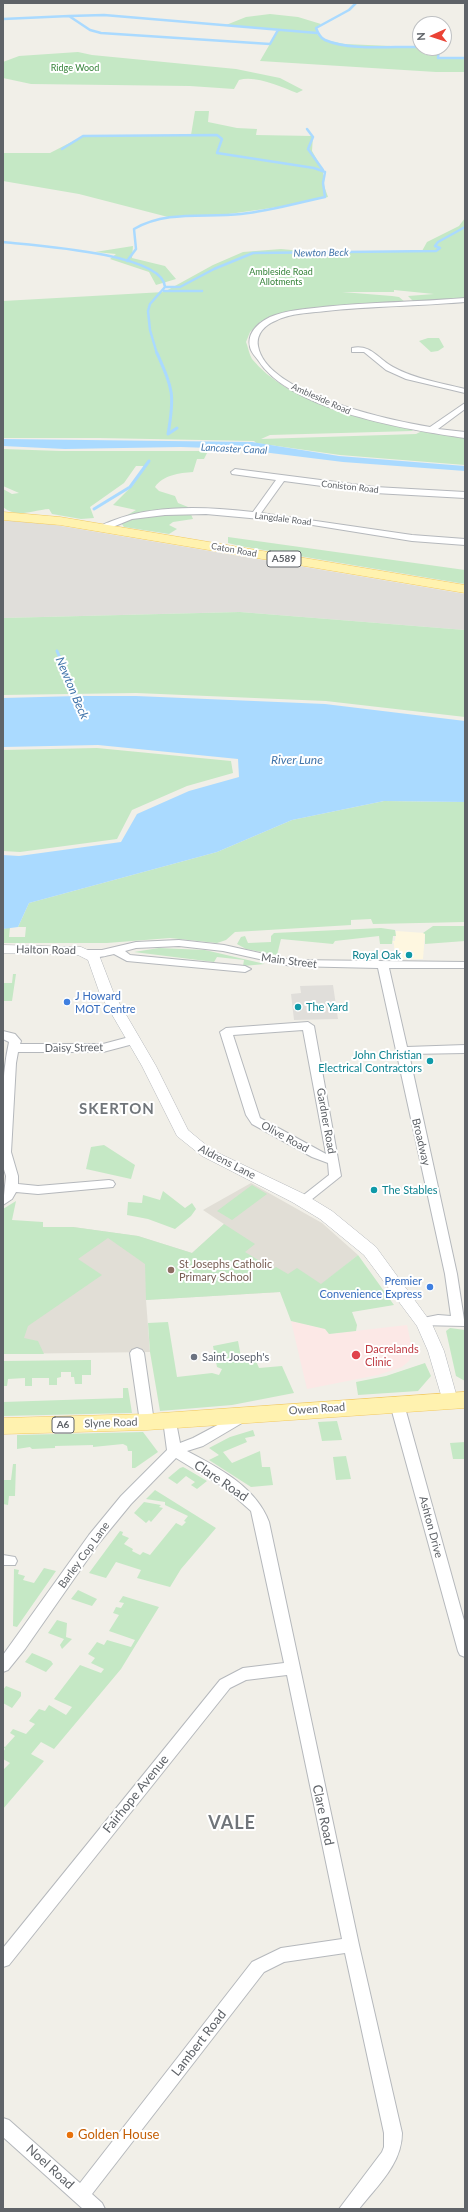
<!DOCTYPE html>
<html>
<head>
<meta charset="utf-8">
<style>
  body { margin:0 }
  #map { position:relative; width:468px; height:2212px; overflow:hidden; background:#f1efe8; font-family:Lato,sans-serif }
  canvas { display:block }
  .frame { position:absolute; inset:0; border:4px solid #5f6368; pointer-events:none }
  .north { position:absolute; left:412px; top:16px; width:40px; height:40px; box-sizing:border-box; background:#fff; border:1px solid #bfc1c3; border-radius:50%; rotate:267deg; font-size:11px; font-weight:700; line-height:16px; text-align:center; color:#5f6368 }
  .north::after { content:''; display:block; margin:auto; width:14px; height:18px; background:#ea4335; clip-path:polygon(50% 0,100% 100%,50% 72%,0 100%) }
</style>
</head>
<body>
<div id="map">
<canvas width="468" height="2212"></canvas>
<div class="frame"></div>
<div class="north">N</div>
</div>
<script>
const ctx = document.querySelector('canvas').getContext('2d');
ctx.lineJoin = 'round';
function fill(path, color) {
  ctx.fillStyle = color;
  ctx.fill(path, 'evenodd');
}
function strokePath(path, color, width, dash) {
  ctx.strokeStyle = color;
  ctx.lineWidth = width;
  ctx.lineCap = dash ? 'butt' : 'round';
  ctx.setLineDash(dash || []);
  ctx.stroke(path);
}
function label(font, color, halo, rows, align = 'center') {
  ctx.font = font + ' Lato,sans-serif';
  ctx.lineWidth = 4;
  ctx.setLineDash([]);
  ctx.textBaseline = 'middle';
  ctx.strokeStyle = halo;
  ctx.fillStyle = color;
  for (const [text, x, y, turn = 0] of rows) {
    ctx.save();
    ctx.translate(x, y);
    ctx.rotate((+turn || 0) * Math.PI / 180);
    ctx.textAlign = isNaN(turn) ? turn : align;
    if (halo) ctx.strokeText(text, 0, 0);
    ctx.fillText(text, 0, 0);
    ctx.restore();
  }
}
fill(new Path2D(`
  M396 931 425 933 423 959H395L394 944 392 941H395Z`), '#fef7e0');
fill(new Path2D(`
  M3 520 49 524 465 594V630L240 612 3 618Z
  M333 985 338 1019 294 1020 291 994 301 993 300 986Z`), '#e0deda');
fill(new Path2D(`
  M251 1183 322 1223 358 1255 320 1286 280 1292 146 1300 150 1352 3 1354V1227H73L138 1236 192 1253 224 1224 203 1210Z`), '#e1ded6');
fill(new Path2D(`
  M291 1321 326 1329 329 1334 407 1325 413 1353 409 1361 402 1367 378 1375 307 1389Z`), '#fce8e6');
fill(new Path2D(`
  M270 14 298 17 321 24 316 28 318 35 325 40 344 44 439 48V58H465V72H436L260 61 278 30 226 25 246 17Z
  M78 52 92 55 236 69 280 78 303 90 297 93C281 87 256 75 239 80L234 89 190 86 31 84 3 78V62L19 56Z
  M195 111H209L208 122 237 128 257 129 256 135 313 136 312 151 323 170V183L328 197 285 206 222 215 168 217 79 194 3 181V153H50L83 136 191 135Z
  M465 218V300L414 302 408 296 434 294 394 290V292H342L392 296 399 297 405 302 311 310 264 322 261 321 250 332 246 342C248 347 249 354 252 359 287 402 362 419 414 429L412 431 270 435 261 439 416 434 422 431 465 437V465L340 455 256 443 254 441 99 438H3V301L164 292 213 265 243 252 281 249 302 251H422L427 242 459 226Z
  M133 246 132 258 165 266 176 279 156 285 149 272 110 259 116 254 95 252Z
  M428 338H439L444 347 438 351 431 352 419 341Z
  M3 449 61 451H208L204 459H197L193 472C179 473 163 475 155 487L159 491 175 496 178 503 188 507 193 519 173 522 169 525 177 529 169 534 124 527 119 520 136 510 113 505 133 485 144 466H136L124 483 90 507 94 518 81 519 52 514 49 509C33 510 17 519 3 507V489L12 494 19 493 3 486Z
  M228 537 465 570V584L240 546 228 543Z
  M240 612 465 630V717L326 701 136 693 3 695V618Z
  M97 748 231 761 233 773 187 786 132 810 117 839 20 852 3 851V750Z
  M384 801 465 802V922L373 924 371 919 351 920V925L235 932 226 940 217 943 170 938 107 943H3V929L10 927 9 937H25L26 927H18L29 903 217 852 292 820Z
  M433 926H465V941L425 944V934L423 933Z
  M381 928 395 930 396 936H393L392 944H380L379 936 335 941 333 944 281 939 277 955 246 949 237 944 241 937 245 936 248 943 271 942V936L274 933Z
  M159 948 205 950 265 964 243 966 244 960 217 957 214 962 134 952Z
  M13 974H16L12 1001H3V983H12Z
  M104 1145 135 1165 131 1179 86 1169 91 1147Z
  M252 1185 267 1194 232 1220 217 1211Z
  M163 1191 185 1208 192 1203 196 1209 191 1216 175 1229 148 1219 127 1215 128 1202 142 1203 143 1195 160 1200Z
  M16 1201 12 1220 43 1222V1227H73L138 1236 192 1253 224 1224 255 1244 245 1252 273 1269 276 1267 288 1274 297 1268 321 1284 358 1255 394 1305 352 1312 357 1325 356 1331 329 1334 325 1329 291 1321 280 1292 146 1300 145 1264 108 1238 78 1259 102 1275 28 1326 24 1338 38 1341 44 1354H3V1209Z
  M168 1322 177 1377 212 1373 219 1375 222 1369 217 1367 213 1346 238 1341 242 1362 256 1361 259 1368 282 1366 294 1393 232 1405 160 1411 150 1352 148 1323Z
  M450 1328 465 1330V1381L456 1376 446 1331Z
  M91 1360V1375H82V1384H75L74 1377H71V1372H61V1377L57 1378V1385H49V1378H32V1386H25V1378L8 1379 7 1386H3V1361Z
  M425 1363 431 1376 418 1391 358 1395 356 1382 386 1376Z
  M123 1388H128L132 1413 3 1416V1402L123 1398Z
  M337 1421 342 1440 322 1441 318 1422Z
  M253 1430 255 1436 245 1438 247 1442 223 1452 232 1463 260 1451 262 1467H270L273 1485 251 1487 209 1460 219 1455 209 1448 230 1437Z
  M143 1432 158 1452 135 1468H132V1451H128L127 1446 123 1444 93 1447V1445L55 1446V1448L32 1449 30 1447 17 1449V1435Z
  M465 1442V1459H453L450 1443Z
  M346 1456 351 1479 336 1480 333 1457Z
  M13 1464H16L15 1496H9L8 1505 3 1504V1480H11Z
  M183 1467 185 1468 207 1481 197 1489 191 1485 195 1482 186 1476 177 1484 168 1478 180 1468Z
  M155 1490 216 1528 181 1569 170 1587 137 1578 141 1570 116 1562 106 1578 89 1573 120 1531 123 1532 122 1535 129 1538 124 1544 133 1549 132 1551 140 1555 143 1552 150 1555 176 1523 182 1526 186 1522 184 1521 188 1516 165 1505V1502L146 1499Z
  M144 1502 161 1505 159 1507 163 1508 151 1522 149 1520 146 1523 134 1513Z
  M44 1568 56 1571 17 1627 13 1626 14 1569 19 1570 18 1574 25 1576 23 1580 34 1583Z
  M78 1590 97 1599 92 1606 71 1599Z
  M123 1596 159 1607 121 1669 54 1749 41 1742 31 1754 44 1761 3 1809V1770L10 1763 3 1759V1752L5 1749 3 1746 5 1747 15 1736 10 1733 13 1729 26 1734 35 1724 29 1721 39 1709 45 1711 49 1705 66 1715 72 1707 54 1699 80 1665 101 1673 104 1669 91 1663 95 1658 88 1654 97 1642 104 1645 107 1640 131 1647 135 1640 109 1631 119 1615 113 1613 116 1607 121 1608 124 1603 119 1602Z
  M57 1620 67 1623 66 1637 72 1639 62 1649 60 1645 64 1639 48 1633Z
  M32 1653 51 1661 53 1664 46 1672 25 1662Z
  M6 1686 21 1692V1696L12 1708 3 1703V1690Z`), '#c5e8c5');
fill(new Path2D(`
  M3 439 252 442 339 456 465 466V471L343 462 238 449 181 447 65 449 3 446Z
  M78 696H136L325 704 465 721V802L384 801 292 820 217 852 29 903 18 927 3 929V855L19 856 121 842 137 814 189 791 239 777 238 759 98 745 3 747V698Z`), '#aadaff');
strokePath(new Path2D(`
  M356 3 349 10 316 28C318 33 320 38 325 40 350 51 393 46 420 47
  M3 19 69 16
  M278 30 270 44 101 33 90 30 69 16 104 15 317 33
  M439 48 438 58H465
  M307 129 313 137 308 149 323 170
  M62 149 83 136 217 135 222 139 217 153 314 168 325 172 323 183 325 197C297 203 270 211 241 214 205 218 167 210 134 229L136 249 127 261
  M3 242C31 245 163 253 165 287L150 304 148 311 150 330 157 354
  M166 287H180L214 269 253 253 436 251 440 248 435 246 438 242 465 227
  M164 291H202`), '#aadaff', 2.5);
strokePath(new Path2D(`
  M157 353C173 390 175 394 168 434
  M168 434 177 428
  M94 509 130 487 149 461
  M57 651 78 700`), '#aadaff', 3);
const minor = new Path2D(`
  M465 298V302C419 306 372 306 326 311 309 313 291 313 275 321 265 325 256 334 258 346 266 394 389 420 430 427L465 403V409L438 429 465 432V438C409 430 290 411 258 360 255 356 251 352 250 347 247 333 258 323 270 317 286 310 306 309 323 307 370 302 418 302 465 298Z
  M352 348C371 344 378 359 393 367 415 379 441 383 465 389V393L406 379 386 370 364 352H352Z
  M235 469 375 487 465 492V498L375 493 284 481 261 513 412 535 465 539V545L412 541 294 522 206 514 165 515 132 519 103 531 99 528C102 524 107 523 112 521 155 504 208 507 253 512L276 480 232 474 231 472Z
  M179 940 224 945 291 960 465 962V968H389L407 1047 465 1045V1053L409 1054 457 1274 465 1326 418 1325 416 1322 418 1319 438 1315 451 1316 445 1274 378 968 291 966 223 951 179 946 136 948 125 951 130 955 245 966 251 969 245 972 127 961 114 954C105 956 89 961 82 953L88 950H102L136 942Z
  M308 1022 314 1026 341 1176 306 1204 302 1205 296 1201 329 1175 328 1163 312 1157 252 1124 246 1115 220 1032 226 1028ZM303 1030 326 1154 260 1118 233 1035Z
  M3 1031 15 1034 21 1041 20 1044H103L133 1036 137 1037 139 1040 137 1043 103 1052H18L16 1063 11 1152 18 1176V1184L38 1186 109 1180 113 1181 115 1184 113 1187 38 1194 16 1192 12 1199 3 1205 6 1176 3 1166C3 1125 0 1082 9 1042L3 1039Z
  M137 1348 142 1350 144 1353 154 1422 152 1425H142L140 1422 130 1353 132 1350Z
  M397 1399 402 1401 404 1404 465 1624V1657L460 1655 458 1651 390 1404 392 1401Z
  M242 1412 247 1414 249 1417 247 1420 203 1446 187 1451C219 1468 256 1487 269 1522L359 1945 402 2133C402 2164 377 2186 359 2209H339L382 2152 384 2147V2133L345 1953 284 1962 264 1972 92 2194 102 2203 105 2209H83L3 2137V2118L9 2120 80 2183 252 1962 281 1948 342 1939 287 1675 246 1680 230 1688 9 1965 3 1967V1948L220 1680 243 1668 284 1663 251 1511 225 1488 176 1458 131 1504 99 1543 25 1649 8 1670 3 1672V1655L89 1535 121 1496 167 1450 163 1420 165 1417H175L180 1443 193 1438Z
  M3 1555 15 1557 17 1561 15 1565H3Z`);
const tertiary = new Path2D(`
  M3 945 81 947 99 955 114 994 156 1066 188 1130 212 1150 304 1194 332 1211 376 1247 432 1324 444 1351 458 1401 456 1405 450 1407 444 1405 428 1351 417 1326 364 1255 320 1219 292 1202 202 1156 177 1136 142 1066 100 994 88 960 78 955 3 953Z`);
const primary = new Path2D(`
  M3 512 60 517 465 585V593L60 525 3 520Z
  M465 1392V1408L147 1430 3 1434V1418L147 1414Z`);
strokePath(minor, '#b5b8bc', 2);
strokePath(tertiary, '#b5b8bc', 1);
strokePath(primary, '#f2c960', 1);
fill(minor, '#fff');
fill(tertiary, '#fff');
fill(primary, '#fff2af');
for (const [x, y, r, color] of [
  [409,955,4,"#0f9aa8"],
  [67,1002,4,"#3f7fe0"],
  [298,1007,4,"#0f9aa8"],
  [430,1061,4,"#0f9aa8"],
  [374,1190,4,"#0f9aa8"],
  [171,1270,4,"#8d6e63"],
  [430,1287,4,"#3f7fe0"],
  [356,1355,5,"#e0444e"],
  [194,1357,4,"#6b7280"],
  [70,2135,4,"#e8710a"]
]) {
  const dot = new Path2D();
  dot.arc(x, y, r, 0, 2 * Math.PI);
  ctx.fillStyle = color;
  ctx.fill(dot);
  strokePath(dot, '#fff', 1.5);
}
label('9px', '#348238', '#fff', [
  ["Ridge Wood",75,68],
  ["Ambleside Road",281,272],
  ["Allotments",281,282]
]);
label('9px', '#5f6368', '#fff', [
  ["Ambleside Road",321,399,24],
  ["Coniston Road",350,487,6],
  ["Langdale Road",283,519,7],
  ["Caton Road",234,550,10]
]);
label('italic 10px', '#4174aa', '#fff', [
  ["Newton Beck",321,253,-1],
  ["Lancaster Canal",234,449,3]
]);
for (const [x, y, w] of [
  [284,559,34],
  [63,1425,22]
]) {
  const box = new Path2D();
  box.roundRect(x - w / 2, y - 8, w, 16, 3);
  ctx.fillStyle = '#fff';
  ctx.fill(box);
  strokePath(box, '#5f6368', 1);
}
label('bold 10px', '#5f6368', null, [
  ["A589",284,559],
  ["A6",63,1425]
]);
label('11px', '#5f6368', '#fff', [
  ["Halton Road",46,950,1],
  ["Main Street",289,961,7],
  ["Daisy Street",74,1048,-1],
  ["Gardner Road",326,1121,80],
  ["Olive Road",285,1137,29],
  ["Broadway",421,1142,77],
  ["Aldrens Lane",227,1162,27],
  ["Owen Road",317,1409,-4],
  ["Slyne Road",111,1423,-2],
  ["Ashton Drive",431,1527,75],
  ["Barley Cop Lane",84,1555,-54]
]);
label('11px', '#0d838f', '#fff', [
  ["Royal Oak",401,955],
  ["The Yard",306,1007,"left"],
  ["John Christian",422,1055],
  ["Electrical Contractors",422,1068],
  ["The Stables",382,1190,"left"]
], 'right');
label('11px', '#366cbe', '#fff', [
  ["J Howard",75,996],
  ["MOT Centre",75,1009],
  ["Premier",422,1281,"right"],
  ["Convenience Express",422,1294,"right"]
], 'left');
label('11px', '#785e54', '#fff', [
  ["St Josephs Catholic",179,1264],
  ["Primary School",179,1277]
], 'left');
label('11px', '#be3a42', '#fff', [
  ["Dacrelands",365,1349],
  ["Clinic",365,1362]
], 'left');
label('11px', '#5b616d', '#fff', [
  ["Saint Joseph's",202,1357]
], 'left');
label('italic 12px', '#4174aa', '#fff', [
  ["Newton Beck",72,688,67],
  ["River Lune",297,760]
]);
label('13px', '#5f6368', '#fff', [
  ["Clare Road",221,1481,34],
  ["Fairhope Avenue",136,1794,-51],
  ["Clare Road",323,1815,78],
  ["Lambert Road",199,2043,-52],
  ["Noel Road",50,2167,42]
]);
label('13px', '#c56008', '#fff', [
  ["Golden House",78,2135]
], 'left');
ctx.letterSpacing = '1px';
label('bold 15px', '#70757a', '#fff', [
  ["SKERTON",117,1109]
]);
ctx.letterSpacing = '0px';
ctx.letterSpacing = '1px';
label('bold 18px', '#70757a', '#fff', [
  ["VALE",232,1823]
]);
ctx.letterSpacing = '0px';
</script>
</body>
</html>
